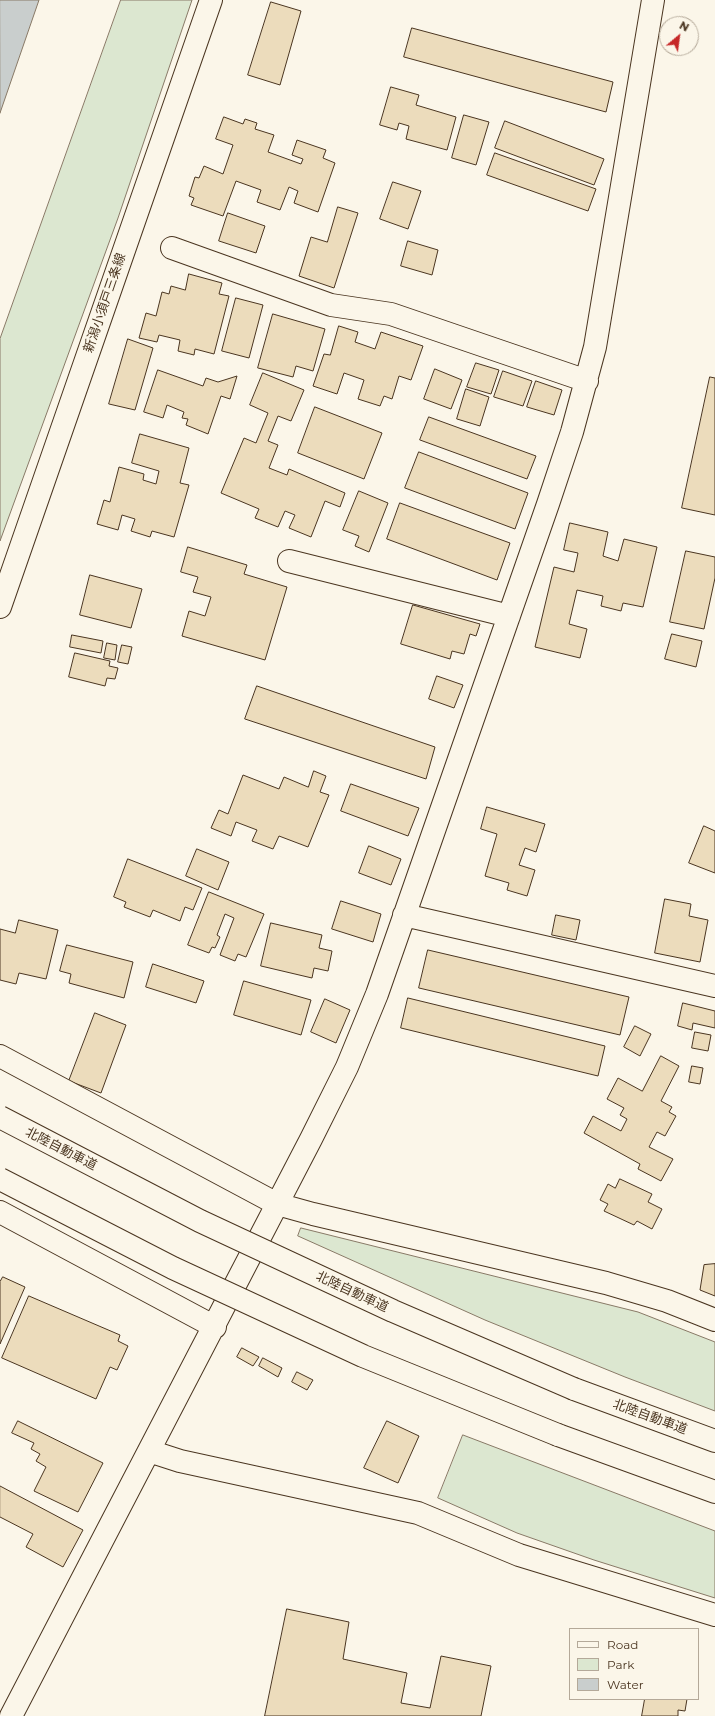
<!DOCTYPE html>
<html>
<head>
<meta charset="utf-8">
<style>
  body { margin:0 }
  #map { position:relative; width:715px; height:1716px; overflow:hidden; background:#fbf6e9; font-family:Montserrat,sans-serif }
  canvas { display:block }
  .legend { position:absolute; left:569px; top:1628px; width:130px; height:72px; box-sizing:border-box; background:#fbf6e9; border:1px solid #b4a999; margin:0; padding:5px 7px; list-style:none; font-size:12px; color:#4a3520 }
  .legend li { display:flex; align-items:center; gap:8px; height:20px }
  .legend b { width:20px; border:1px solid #b4a999 }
  .north { position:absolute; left:659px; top:16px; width:40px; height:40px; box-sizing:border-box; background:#fbf6e9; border:1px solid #b4a999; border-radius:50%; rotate:29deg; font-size:11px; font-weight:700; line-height:16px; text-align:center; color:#4a3520 }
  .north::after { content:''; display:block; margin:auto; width:14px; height:18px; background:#c62828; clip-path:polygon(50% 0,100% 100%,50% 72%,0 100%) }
</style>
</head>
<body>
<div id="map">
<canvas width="715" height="1716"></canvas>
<ul class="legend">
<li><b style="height:5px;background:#fbf6e9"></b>Road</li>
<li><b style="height:11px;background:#dce7d0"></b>Park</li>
<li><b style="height:11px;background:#c9cecd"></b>Water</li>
</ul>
<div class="north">N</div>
</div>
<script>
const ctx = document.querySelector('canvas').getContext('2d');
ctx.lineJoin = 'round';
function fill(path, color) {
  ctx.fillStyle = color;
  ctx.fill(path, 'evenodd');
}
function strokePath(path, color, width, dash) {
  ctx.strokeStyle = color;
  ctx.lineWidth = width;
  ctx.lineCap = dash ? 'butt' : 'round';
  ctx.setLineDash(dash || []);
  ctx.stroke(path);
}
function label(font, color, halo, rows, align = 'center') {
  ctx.font = font + ' Montserrat,"Noto Sans JP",sans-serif';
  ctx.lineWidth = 3;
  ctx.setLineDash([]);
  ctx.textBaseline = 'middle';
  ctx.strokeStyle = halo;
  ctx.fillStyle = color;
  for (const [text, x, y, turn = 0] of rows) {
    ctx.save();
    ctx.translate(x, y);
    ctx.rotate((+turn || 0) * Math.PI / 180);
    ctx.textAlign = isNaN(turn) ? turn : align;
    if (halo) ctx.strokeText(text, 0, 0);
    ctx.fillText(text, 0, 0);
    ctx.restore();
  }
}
const green = new Path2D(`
  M121 0H192L118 218 0 541V339Z
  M301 1228 638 1312 715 1342V1411L625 1377 485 1320 298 1236Z
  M463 1435 715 1531V1598L594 1560 517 1533 438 1498Z`);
fill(green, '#dce7d0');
strokePath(green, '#887966', 1);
const water = new Path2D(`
  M0 0H39L0 113Z`);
fill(water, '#c9cecd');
strokePath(water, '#887966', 1);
const building = new Path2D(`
  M271 2 301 11 280 85 248 75Z
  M412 28 613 82 606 112 404 57Z
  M391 87 419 95 416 105 456 117 447 150 406 139 409 126 399 123 397 130 380 125Z
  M464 115 489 122 476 165 452 158Z
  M224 117 243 124 245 119 257 123 255 129 274 135 268 152 301 164 303 159 292 155 297 140 326 150 323 158 335 163 318 212 294 203 298 191 289 187 280 210 257 202 261 190 236 181 223 216 191 205 194 198 189 196 195 177 199 178 204 166 223 174 233 145 216 139Z
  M505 121 604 159 594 185 495 148Z
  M495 153 596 189 588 211 487 175Z
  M393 182 421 191 408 229 380 219Z
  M338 207 358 213 334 288 299 276 311 237 327 242Z
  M228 213 265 226 256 253 219 241Z
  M408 241 438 250 432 275 401 266Z
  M189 274 222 283 219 294 229 296 214 354 195 349 194 355 178 351 180 340 159 335 157 342 139 338 146 313 156 316 162 292 169 294 171 286 185 290Z
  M236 298 263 305 249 358 222 351Z
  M273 314 325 329 313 371 296 366 293 377 258 368Z
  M339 326 358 332 355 342 375 349 381 332 423 346 411 380 399 376 392 399 384 396 380 406 358 399 364 380 344 373 337 394 313 386 324 354 330 355Z
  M128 339 153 348 135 410 109 404Z
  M476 363 499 370 491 394 467 387Z
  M435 369 462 380 451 409 424 399Z
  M158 370 203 386 206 378 218 382 237 376 230 399 221 396 208 434 186 425 188 419 182 418 184 412 167 405 163 418 144 412Z
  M503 371 532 381 523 406 494 397Z
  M263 373 304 390 291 421 278 416 268 441 278 445 269 468 287 475 289 469 345 493 340 507 325 501 311 537 289 528 295 515 285 511 278 527 255 518 259 509 221 493 244 438 256 443 268 413 250 405Z
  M710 377 715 378V515L682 508Z
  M536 381 562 390 554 415 527 407Z
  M466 389 489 397 480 426 457 419Z
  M315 407 382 433 364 479 298 453Z
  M429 417 536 456 527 479 420 440Z
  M140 434 189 448 180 483 189 485 174 537 152 531 150 537 131 531 135 519 122 515 118 530 97 524 104 500 110 502 119 467 144 474 143 480 156 484 159 471 132 463Z
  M419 452 528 493 515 529 405 488Z
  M359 491 388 503 369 552 355 546 359 536 343 530Z
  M400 503 510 543 497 580 387 539Z
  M570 523 608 532 603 556 618 561 624 539 657 547 643 607 623 603 621 611 601 606 603 596 577 590 569 624 587 629 580 658 535 647 554 567 574 572 578 553 564 550Z
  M188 547 247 565 244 574 287 587 265 660 182 636 189 611 205 616 211 597 193 592 198 577 181 572Z
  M686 551 715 557V578L704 629 670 622Z
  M90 575 142 589 131 628 80 615Z
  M413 605 480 624 476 636 470 634 464 654 452 651 450 659 401 644Z
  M672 634 702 641 696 667 665 659Z
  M72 635 103 641 101 653 70 647Z
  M107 643 117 645 115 660 104 658Z
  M122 645 132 647 128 664 118 662Z
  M75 653 110 661 109 666 118 668 115 679 107 678 105 686 69 677Z
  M437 676 463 685 454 708 429 699Z
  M257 686 435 747 426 779 245 719Z
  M314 771 326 776 320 792 329 795 308 847 279 836 273 849 252 841 257 830 236 822 231 836 211 828 219 810 228 814 243 775 279 789 284 777 308 787Z
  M351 784 419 808 408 836 341 811Z
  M487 807 545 824 536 852 525 848 519 865 535 870 527 896 507 890 509 883 485 876 497 834 481 829Z
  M704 826 715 831V873L689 863Z
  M369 846 401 859 391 885 359 873Z
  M197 849 229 862 218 890 186 876Z
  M128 859 202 888 193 910 185 907 180 921 153 910 150 917 124 907 126 902 114 897Z
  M209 892 264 914 246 957 238 954 235 961 220 955 234 918 225 914 217 935 220 937 215 948 212 947 209 953 188 945Z
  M665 899 691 904 689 916 708 920 700 962 655 953Z
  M341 901 381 914 373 942 332 929Z
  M556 915 580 920 576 940 552 935Z
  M19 920 58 930 46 979 19 973 16 984 0 980V929L15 933Z
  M271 923 322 935 319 948 332 951 328 971 314 968 312 978 261 966Z
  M67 945 133 962 124 998 69 983 71 974 60 971Z
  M428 950 629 997 620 1035 419 988Z
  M153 964 204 981 196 1003 146 987Z
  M244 981 311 1000 301 1035 234 1015Z
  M408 998 605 1046 598 1076 401 1028Z
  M325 999 350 1010 336 1043 311 1032Z
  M683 1003 715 1011V1028L693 1023 692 1030 678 1026Z
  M95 1013 126 1025 101 1093 69 1081Z
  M635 1026 651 1034 640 1056 624 1047Z
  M695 1032 711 1035 708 1051 692 1048Z
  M661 1056 679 1066 661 1101 672 1107 669 1112 676 1116 665 1136 657 1132 649 1147 673 1159 661 1181 638 1169 640 1164 584 1133 593 1116 621 1131 627 1119 620 1115 624 1108 607 1099 618 1078 642 1091Z
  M692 1066 703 1068 700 1084 689 1082Z
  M620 1179 652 1194 648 1202 662 1209 652 1229 637 1221 634 1225 604 1211 608 1204 600 1200 608 1184 615 1188Z
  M715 1264V1296L700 1290 704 1265Z
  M3 1277 25 1287 0 1344V1282Z
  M29 1296 120 1335 118 1341 128 1346 117 1370 110 1367 96 1399 2 1358Z
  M242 1348 259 1357 253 1366 237 1357Z
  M263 1358 282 1368 278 1377 259 1366Z
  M297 1372 313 1380 307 1390 292 1382Z
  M18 1421 103 1463 78 1512 34 1491 46 1467 36 1461 40 1454 31 1449 34 1443 12 1433Z
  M387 1421 419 1436 398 1483 364 1468Z
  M0 1486 83 1530 63 1567 26 1547 33 1534 0 1517Z
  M287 1609 349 1622 343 1659 407 1673 401 1703 430 1708 441 1656 491 1666 481 1716H265Z
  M645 1699H687L685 1711 678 1710V1716H642Z`);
fill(building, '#ecdcbc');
strokePath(building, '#4a3520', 1);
const minor = new Path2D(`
  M172 248 331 305 391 314 587 381
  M289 561 509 616
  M404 915 715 986
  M0 1056 277 1204 313 1214 606 1283 667 1301 715 1320
  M0 1212 215 1327
  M149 1451 180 1461 418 1513 519 1555 715 1615
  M11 1716 311 1139 347 1067 377 994 548 504 572 432 595 347 653 0`);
const major = new Path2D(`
  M0 607 211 0`);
const highway = new Path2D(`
  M574 1389 715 1441
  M558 1435 715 1492`);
strokePath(minor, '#4a3520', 24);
strokePath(major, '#4a3520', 24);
strokePath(highway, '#4a3520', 24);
strokePath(minor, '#fbf6e9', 22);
strokePath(major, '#fbf6e9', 22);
strokePath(highway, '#fbf6e9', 22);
const highwayBridge = new Path2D(`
  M0 1117 200 1221 393 1311 574 1389
  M0 1179 173 1268 363 1356 558 1435`);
strokePath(highwayBridge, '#4a3520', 24, []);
strokePath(highwayBridge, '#fbf6e9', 22);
label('13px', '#4a3520', '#fbf6e9', [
  ["新潟小須戸三条線",105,303,-71],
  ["北陸自動車道",61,1149,27],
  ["北陸自動車道",352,1292,25],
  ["北陸自動車道",650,1417,20]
]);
</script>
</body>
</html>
